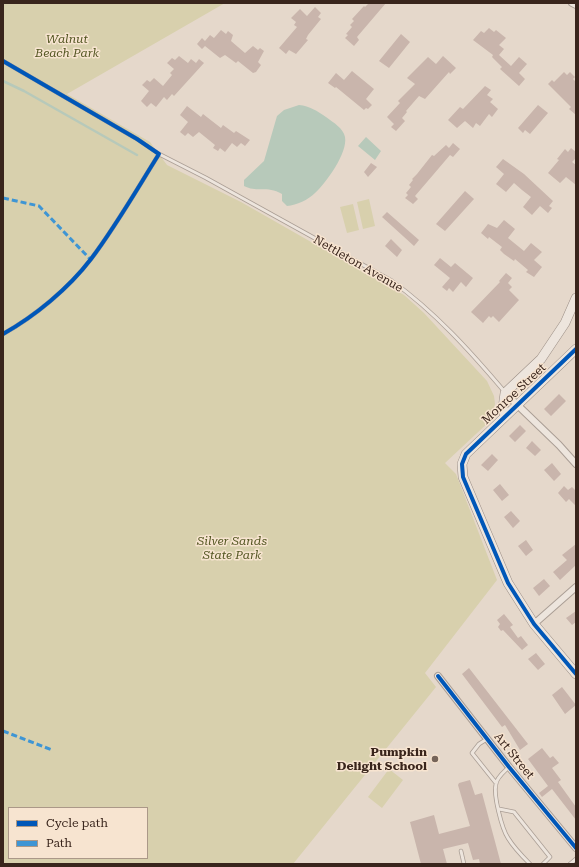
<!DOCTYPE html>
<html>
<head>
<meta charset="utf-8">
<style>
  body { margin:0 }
  #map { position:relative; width:579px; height:867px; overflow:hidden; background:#e5d8cb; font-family:"Roboto Serif",serif }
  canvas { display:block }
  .frame { position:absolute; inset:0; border:4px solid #39251c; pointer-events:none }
  .legend { position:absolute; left:8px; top:807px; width:140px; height:52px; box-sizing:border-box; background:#f7e4d0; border:1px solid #ab9888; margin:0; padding:5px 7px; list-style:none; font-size:12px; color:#39251c }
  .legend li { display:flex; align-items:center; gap:8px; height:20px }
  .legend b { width:20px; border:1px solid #ab9888 }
</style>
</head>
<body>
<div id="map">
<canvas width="579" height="867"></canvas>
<div class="frame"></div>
<ul class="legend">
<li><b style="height:5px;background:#0057b8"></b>Cycle path</li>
<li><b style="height:5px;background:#3e95d4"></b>Path</li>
</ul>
</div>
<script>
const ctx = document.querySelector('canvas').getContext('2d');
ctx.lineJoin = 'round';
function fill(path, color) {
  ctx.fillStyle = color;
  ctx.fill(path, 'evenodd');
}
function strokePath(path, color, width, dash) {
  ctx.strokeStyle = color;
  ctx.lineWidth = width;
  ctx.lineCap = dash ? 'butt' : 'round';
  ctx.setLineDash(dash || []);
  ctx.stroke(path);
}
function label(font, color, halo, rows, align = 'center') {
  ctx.font = font + ' "Roboto Serif",serif';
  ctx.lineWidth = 3;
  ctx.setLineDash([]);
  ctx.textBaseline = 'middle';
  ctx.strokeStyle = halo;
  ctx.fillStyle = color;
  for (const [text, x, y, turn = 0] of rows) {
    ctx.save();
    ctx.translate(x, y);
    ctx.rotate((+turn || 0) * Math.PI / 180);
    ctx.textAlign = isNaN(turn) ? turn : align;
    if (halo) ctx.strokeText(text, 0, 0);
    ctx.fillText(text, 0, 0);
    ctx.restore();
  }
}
fill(new Path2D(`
  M3 3H225L67 94 150 142 167 165 241 202 404 295 424 313 487 381 494 396 495 404 491 420 445 463 456 474 497 580 425 673 436 687 293 864H3ZM9 808H147V858H9Z
  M369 199 375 226 363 229 357 202Z
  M353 204 359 230 347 233 340 207Z
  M389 769 403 780 382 808 368 797Z`), '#d8d0ad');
fill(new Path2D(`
  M299 105C310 106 317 111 326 117 334 123 343 128 345 137 348 153 326 183 315 193 308 200 297 205 287 206L282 201V194C266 185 258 193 244 186V180L264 161 277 116 284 110Z
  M366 137 381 151 375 160 358 146Z`), '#b7c9ba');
strokePath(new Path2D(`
  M3 81 24 91 137 155`), '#b7c9ba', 2.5);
fill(new Path2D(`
  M369 3H386L357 37 359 40 354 46 345 38 348 35 346 34 352 27 350 25 354 21 352 19 364 6 365 7Z
  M315 7 321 13 318 17 321 19 308 35 306 39 308 40 296 54 289 50 286 54 279 48 297 27 294 25 296 22 291 18 300 9 307 16Z
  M489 28 494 32 496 30 506 38 499 45 504 49 499 55 511 66 519 57 527 64 519 73 525 79 519 86 500 69 502 67 492 57 493 55 473 40 481 31 484 33Z
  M221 30 226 34 228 31 233 35 231 41 245 53 253 46 258 50 260 48 264 51 258 62 261 65 256 72 253 73 238 61 236 63 225 55 220 58 205 46 202 49 197 44 202 38 205 41 210 35 214 38Z
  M401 34 410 42 389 68 379 61Z
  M179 56 188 63 191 59 196 63 199 59 204 63 174 96 172 94 167 100 164 97 156 107 151 103 147 107 141 101 149 91 142 85 147 80 150 82 154 78 163 86 172 75 170 73 174 69 167 63 172 58 175 60Z
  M443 56 456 68 450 74 449 72 425 99 419 96 406 111 407 112 402 118 405 121 396 131 391 127 394 124 387 117 400 103 398 101 415 84 407 78 428 57 436 64Z
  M352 71 374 89 366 99 372 105 368 109 366 108 364 110 336 87 335 88 328 83 336 73 344 80Z
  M564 72 567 75 570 72 575 77 573 79 576 82V115L569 109 571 107 548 84 552 80 554 82Z
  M485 86 491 90 487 95 493 99 490 102 498 109 492 117 489 114 480 126 476 123 473 128 465 121 457 128 448 120 460 107 463 109Z
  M538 105 548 113 530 134 525 130 523 133 518 128Z
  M187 106 201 117 203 114 221 128 223 125 234 133 236 131 250 140 245 146 241 143 237 147 232 143 225 152 220 148 218 151 213 148 215 145 199 132 193 137 188 133 185 136 180 132 188 122 180 115Z
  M453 143 460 149 453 157 450 155 433 175 415 196 418 199 413 204 405 198 408 195 406 193 411 187 409 185 413 180 412 179 417 174 432 155 434 156 446 145 449 148Z
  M571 148 576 152V158L572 162 576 165V185L566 177 560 183 548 173 559 160 557 159 565 149 568 152Z
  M503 159 524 174 553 201 549 206 552 208 548 213 540 206 532 215 523 207 531 197 522 190 514 183 506 192 496 184 504 174 496 167Z
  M371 163 377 167 368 177 364 172Z
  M465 191 474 199 445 231 436 224Z
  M387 212 419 240 414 246 382 217Z
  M504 220 515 229 508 238 524 251 531 243 542 252 534 260 542 267 534 277 526 272 528 270 515 259 514 261 504 254 500 250 502 247 489 237 488 239 481 233 488 224 497 228Z
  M391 239 402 250 397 257 385 246Z
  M440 258 451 267 455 263 473 278 466 287 461 282 453 292 449 288 447 291 442 287 450 278 434 265Z
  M506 273 512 278 508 283 512 287 509 290 519 300 499 322 493 316 491 318 489 316 483 323 471 312 500 282 499 281Z
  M559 394 566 401 551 416 544 409Z
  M520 425 526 431 515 442 509 436Z
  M532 441 541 450 535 456 526 448Z
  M492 454 498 460 488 471 481 465Z
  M552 463 561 474 554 481 544 470Z
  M500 484 509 495 502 501 493 490Z
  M564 486 568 490 572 487 576 491V506L569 499 566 502 558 493Z
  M511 511 520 521 513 528 504 517Z
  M526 540 533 550 526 556 518 546Z
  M576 544V565L560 580 553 572 567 560 562 555Z
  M544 579 550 586 539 596 533 588Z
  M576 611V622L572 625 566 618Z
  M504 614 513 625 510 627 518 638 521 636 528 645 522 650 503 630 501 631 498 627 500 624 497 620Z
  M536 653 545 664 538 670 528 659Z
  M469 668 528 744 520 750 505 725 502 727 462 674Z
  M562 687 576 705 565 714 552 695Z
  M542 748 550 758 553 756 559 763 552 768 561 780 558 782 576 807V820L552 789 542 797 539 793 548 786 528 759Z
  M470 780 475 795 482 793 501 864H480L479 859 473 860 468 843 443 849 447 864H421L410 822 434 815 439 834 470 826 458 785 459 783Z`), '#c9b5ac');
const lane = new Path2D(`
  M3 61 137 139 159 154 206 178 392 281C435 312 470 351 504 391
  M3 334C35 316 68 289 91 259 116 226 137 189 159 154
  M487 739 479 744 472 753 496 783
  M509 767C504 772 497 777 496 784 493 795 502 829 508 838 514 848 522 856 530 864
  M499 809 514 812 550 857 543 864
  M461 851 464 864
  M570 864 576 859`);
const street = new Path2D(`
  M572 3 576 5
  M505 393 559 445 576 464
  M534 624 576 587
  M438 676 509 767 576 848`);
const secondary = new Path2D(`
  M576 349 466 454 462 464 463 477 508 583 534 624 576 674
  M505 416 503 408 505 393 541 359 565 323 576 298`);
strokePath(lane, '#aa9e95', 4.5);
strokePath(street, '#aa9e95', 8);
strokePath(secondary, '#9a8d84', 10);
strokePath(lane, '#ede5dd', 3);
strokePath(street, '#ede5dd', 6);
strokePath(secondary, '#ede5dd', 9);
strokePath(new Path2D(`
  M3 198 39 206 91 260
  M3 731 52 750`), '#3e95d4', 3, [6, 3]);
strokePath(new Path2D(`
  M3 61 137 139 159 154C137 189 116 226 91 259 68 289 35 316 3 334
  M576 349 466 454 462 464 463 477 508 583 534 624 576 674
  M438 676 509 767 576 848`), '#0057b8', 4);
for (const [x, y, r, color] of [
  [435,759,4,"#756459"]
]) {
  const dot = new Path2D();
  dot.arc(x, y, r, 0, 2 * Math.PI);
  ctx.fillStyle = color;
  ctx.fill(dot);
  strokePath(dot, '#f7e4d0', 1.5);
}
label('italic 12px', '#535622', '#f7e4d0', [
  ["Walnut",67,39],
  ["Beach Park",67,53],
  ["Silver Sands",232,541],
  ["State Park",232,555]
]);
label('12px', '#39251c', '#f7e4d0', [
  ["Nettleton Avenue",358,264,30],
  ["Monroe Street",514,394,-43],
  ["Art Street",514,756,51]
]);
label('bold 12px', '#39251c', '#f7e4d0', [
  ["Pumpkin",427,752],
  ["Delight School",427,766]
], 'right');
</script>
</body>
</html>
